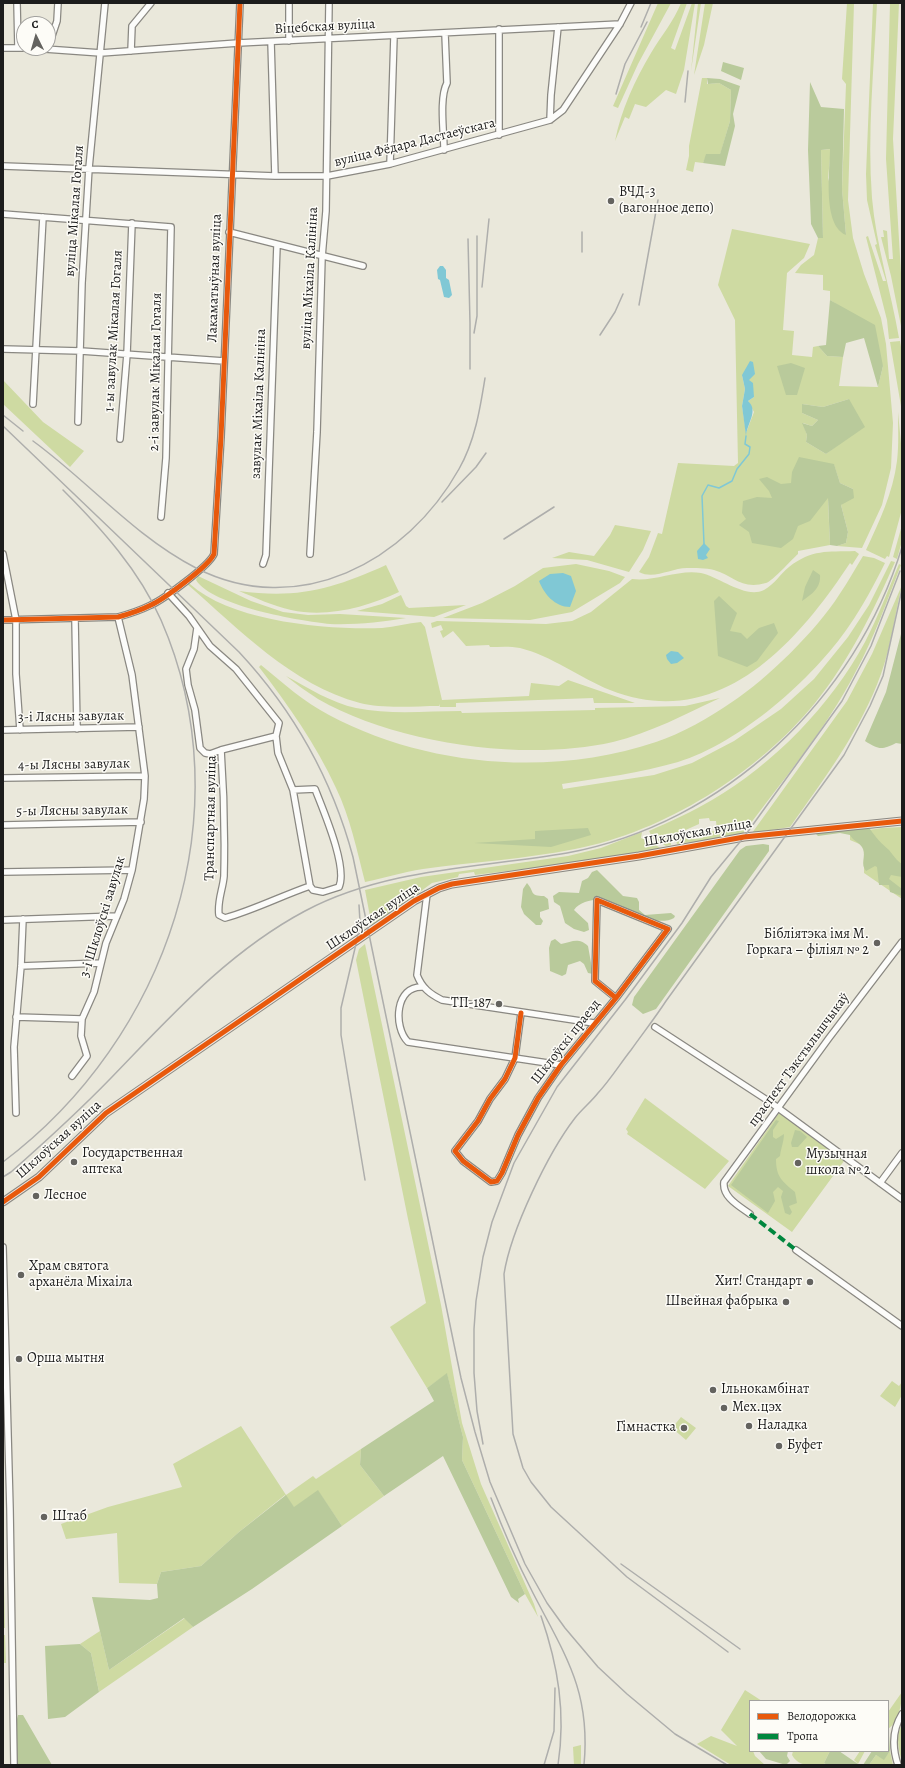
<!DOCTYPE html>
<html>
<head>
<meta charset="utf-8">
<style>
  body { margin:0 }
  #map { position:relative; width:905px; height:1768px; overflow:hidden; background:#eae8db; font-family:Alegreya,serif }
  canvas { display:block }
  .frame { position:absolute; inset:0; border:4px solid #1c1c1c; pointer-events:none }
  .legend { position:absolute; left:749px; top:1700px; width:140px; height:52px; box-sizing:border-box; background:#fdfcf7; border:1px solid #a3a29f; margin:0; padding:5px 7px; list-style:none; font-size:12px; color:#1c1c1c }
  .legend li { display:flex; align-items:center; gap:8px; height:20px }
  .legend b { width:20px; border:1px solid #a3a29f }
  .north { position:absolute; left:16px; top:16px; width:40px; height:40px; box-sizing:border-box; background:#fdfcf7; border:1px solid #a3a29f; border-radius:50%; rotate:355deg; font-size:11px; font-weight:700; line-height:16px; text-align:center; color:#1c1c1c }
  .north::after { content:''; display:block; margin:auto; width:14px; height:18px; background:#64635f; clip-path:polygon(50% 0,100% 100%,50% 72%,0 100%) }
</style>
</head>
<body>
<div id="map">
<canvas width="905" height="1768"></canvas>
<div class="frame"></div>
<ul class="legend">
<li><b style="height:5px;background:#e8590c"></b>Велодорожка</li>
<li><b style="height:5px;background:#00873e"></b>Тропа</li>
</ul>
<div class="north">С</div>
</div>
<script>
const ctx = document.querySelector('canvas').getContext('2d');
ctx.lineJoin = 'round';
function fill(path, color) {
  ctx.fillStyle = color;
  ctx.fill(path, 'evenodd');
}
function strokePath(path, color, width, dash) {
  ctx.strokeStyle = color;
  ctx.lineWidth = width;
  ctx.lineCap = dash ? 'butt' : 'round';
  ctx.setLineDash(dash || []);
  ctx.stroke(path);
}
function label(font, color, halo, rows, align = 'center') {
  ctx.font = font + ' Alegreya,serif';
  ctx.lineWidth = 3;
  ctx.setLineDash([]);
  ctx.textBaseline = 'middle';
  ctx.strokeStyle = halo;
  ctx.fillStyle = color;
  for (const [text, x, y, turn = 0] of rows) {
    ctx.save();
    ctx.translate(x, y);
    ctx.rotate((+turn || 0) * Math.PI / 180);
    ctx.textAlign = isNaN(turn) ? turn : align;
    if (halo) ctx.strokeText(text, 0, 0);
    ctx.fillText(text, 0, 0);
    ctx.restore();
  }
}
fill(new Path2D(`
  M658 3H671L638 64 618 108 613 106Z
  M681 3H687L671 48 675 50 692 3H695L684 70 676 94 666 90 646 107 635 104 629 119 625 117 615 141C621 110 635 80 651 53 661 36 674 21 681 3Z
  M698 3H701L691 71Z
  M705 3H713L704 45 694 75Z
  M847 3H854L848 200 853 238 864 274 881 318 886 344 893 423 891 468 882 505 862 548 837 546 846 543 848 532 841 505 853 489 840 483 834 465 828 501 830 545 798 551V554C791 560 773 581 766 583 741 590 734 576 714 570 706 568 695 568 687 568 671 568 654 580 639 572L649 557 658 533 662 534 678 463 734 466 738 463 735 320 718 285 732 229 810 244 804 258 787 273 783 330 794 331 792 355 812 357 813 347 818 346 827 356 843 357 839 386 878 387 883 366 852 314 830 300V291L823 290V275L795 273 801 265 814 255 818 238H823L821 150 831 149 828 178 846 235 842 189 846 84 842 79ZM742 375 754 397 748 401 754 412 746 433 742 406 745 389ZM849 399 839 444 826 454 806 442 807 435 803 423 812 426 818 420 802 413V404L823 407Z
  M873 3H877C874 68 867 133 872 198 876 245 891 291 899 338L889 339 887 320 866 237 868 236 883 281H886L875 245 877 244 867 200 866 174Z
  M890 3H899L893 139 902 290V331L891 276 881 237H884L883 230 887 231 889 259H893L886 159Z
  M702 78H707V84L719 83 731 90 730 121 720 155 707 154 703 163 695 162 693 172 686 170 689 156V146Z
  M900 341 902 353V412L890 342Z
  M3 380 43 422 84 451 70 467 3 404Z
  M898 412 902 454V509L889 557 887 556 885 559 866 550C879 522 893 493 897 461 899 445 898 428 898 412Z
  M615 525 651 531 643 550 629 572 587 560 552 558 569 552 594 556 610 535Z
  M902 525V541L897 559 893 557Z
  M855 551 859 554 852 565 850 563C796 645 718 733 610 690 580 678 552 656 520 648 510 646 499 647 490 647L489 645 466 646 453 631 443 638 440 631 443 630 441 625 432 628 431 623 437 621 546 624 572 621 591 612 632 579C655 582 678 569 701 573 720 577 745 599 764 590 775 584 780 574 789 567 812 549 827 552 855 551Z
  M863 556 874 558 885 563C874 585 863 606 849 626 813 679 740 743 678 762 640 773 601 778 562 784L563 789 654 775 692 763 734 741 781 709 814 679 848 637 869 605 891 561 895 562C873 612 849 661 815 703 758 773 664 832 575 849 525 859 473 862 423 869 403 872 384 878 365 882 357 851 350 817 336 788 316 744 288 705 259 667L261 665C283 683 304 702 329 715 426 767 553 777 656 742 681 734 710 717 732 702 767 679 816 631 839 595 848 582 855 569 863 556Z
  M576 564 609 571 625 577 620 583 572 612 530 620 443 618 482 603 515 586 543 568Z
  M899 564 901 565C887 601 874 638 856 671 826 730 781 782 742 835L677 844 676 840 690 834 695 839 703 838 706 832 717 831 716 821H710L709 818 699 819V824L670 837 671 845 666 846 657 840 646 837 651 835 649 831C671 821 692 812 712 800 774 764 831 705 865 642 878 617 888 590 899 564Z
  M386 565 399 592C367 607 327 618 291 610 273 606 256 598 239 591 298 599 333 589 386 565Z
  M198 576 251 601 283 612 308 615 340 614 406 618C382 622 355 625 330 624 300 621 212 606 196 580Z
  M187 584H190C232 622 327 630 382 628 395 627 408 623 421 622L425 627 442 700 529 696 531 683 559 686 568 680 635 703H594L593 698 456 703V707H440L439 704V706C416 706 382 709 360 703 292 685 239 629 187 584Z
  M902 585C895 614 891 647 881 674 861 730 824 779 790 827L752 833 847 701 872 654Z
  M401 595 406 606 409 608 466 605 434 617 357 611 382 604Z
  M286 676C308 688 332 703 356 708 390 715 427 711 461 711L462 713 595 710V708L685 706 720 698C686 714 650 733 613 742 525 762 396 744 318 699 307 692 296 684 286 676Z
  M902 827V899L864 873V846L850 840V833L882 828Z
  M642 832 641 838 653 843 660 848 581 862 475 875 474 872 459 874 458 877 432 883 372 927 365 890 421 877 568 856 601 848Z
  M365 944 441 1305 462 1423 481 1484 534 1604 538 1617 525 1594 462 1460 463 1437 447 1374 427 1388 390 1327 426 1303 408 1219 356 960 359 949Z
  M645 1098 729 1161 705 1189 627 1134 628 1132 626 1129Z
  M779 1113 844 1161 792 1232 728 1186Z
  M892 1381 899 1386 902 1382V1395L895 1407 880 1396Z
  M681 1417 696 1428 686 1440 672 1428Z
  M241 1426 286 1495 313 1476 316 1479 361 1449 360 1465 384 1496 342 1526 318 1491 294 1508 285 1495 239 1532 201 1566 161 1572 157 1584 119 1583 117 1533 66 1539 61 1524 108 1507 182 1487 173 1464Z
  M3 1534 5 1628H3Z
  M185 1618 193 1627 99 1692 91 1653 80 1644 100 1631 109 1670Z
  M3 1635H5L6 1663H3Z
  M745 1690 762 1701H750V1751H753L755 1756 765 1765H731L697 1744 711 1736 737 1746 721 1730Z
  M902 1692C902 1703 899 1722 888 1729V1712Z
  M902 1724V1763C899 1749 895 1738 902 1724Z
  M581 1745V1765H574L573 1747Z
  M793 1751H830L824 1763 827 1765C813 1765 799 1768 792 1755Z
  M860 1751H865L858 1764 854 1760Z
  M890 1751 893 1765H869L876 1755 884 1759Z`), '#cedaa2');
fill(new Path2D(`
  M723 62 744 68 741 80 721 71Z
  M707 78 720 79 740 86 733 114 735 126 725 166 703 163 706 154H720L730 121 731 90 719 83 708 84Z
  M810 82 821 107 844 109 842 189 846 235C822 225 830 170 830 149L821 150 823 238H818L811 224 808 150Z
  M830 300 875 325 883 366 878 387 864 338 846 343 843 357 827 356 818 346 826 345Z
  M791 363 805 368 797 395H786L777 366Z
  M849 399 865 427 826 454 806 442 807 435 802 423 812 426 818 420 802 413V404L823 407Z
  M799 457 834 464 840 483 853 489 854 498 841 505 848 532 846 543 837 546 830 545 828 498 810 521 798 526 793 539 781 548 752 543 749 532 739 525 746 519 742 513 743 501 757 497 772 498 769 491 759 479 767 477 781 484 791 483 792 472Z
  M813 570 820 575C821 588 812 594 802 601L805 587Z
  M719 596 737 613 730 631 741 633 747 639 759 628 774 623 778 633 757 661 747 667 718 656 714 601Z
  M901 634 902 744 896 743C882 750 879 750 865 741L886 692Z
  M588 828 591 835 551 847 474 843 535 839V831Z
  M855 828 870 829C876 838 881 843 889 850 894 856 896 860 902 864V877L891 875 889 879 902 889V896L890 892 889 885H879L877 867 875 866 866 871C860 864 866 857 863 849 861 843 853 841 850 835L840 833 818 836 816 834 817 832Z
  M763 844 769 845V851L656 1009 643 1014 632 1005 634 997 740 850 746 846Z
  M597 870 623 896 637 898 639 902V910L645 915 671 913 675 916 674 918C660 927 615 913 604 900 594 899 580 901 574 910L588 923 589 930 584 932 574 929 565 923 560 906 554 902 553 896 559 892 579 893 582 881 588 878 592 872Z
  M527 883C535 892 529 896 544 896L548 899 549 909 540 912V917L543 921 541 925H536L524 914 521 907 523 889Z
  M555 939 561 944C572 942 578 937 588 946L593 974 588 973 584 964 580 961 568 965 566 974 562 976 550 971 549 948 551 941Z
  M776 1120 779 1121 773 1130V1137L776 1139 784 1134C784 1141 781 1148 780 1156L776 1159C776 1177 782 1181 795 1192L797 1203 789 1206 792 1212 790 1215 785 1213 781 1197 783 1191 778 1187 773 1192 775 1201 768 1213 731 1185Z
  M795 1130 800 1131 807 1137 798 1147H792L791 1143Z
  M447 1373 463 1437 462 1460 525 1594 518 1599 519 1603 511 1597 443 1456 384 1496 360 1465 361 1449 434 1401 427 1388Z
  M318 1490 342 1526 252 1589 193 1627 184 1618 109 1670 92 1597 150 1600 158 1598 157 1584 161 1572 201 1566 239 1532 286 1495 294 1507Z
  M80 1644 91 1653 99 1692 65 1717 48 1719 45 1646Z
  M18 1715H23L52 1765H17L16 1723Z
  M889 1735 890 1751 884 1760 876 1755 869 1765H863L872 1751H888Z
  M759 1751H788L787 1756 790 1761 786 1765 766 1759Z
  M830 1751H839L858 1764 827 1765 824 1763Z`), '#b9ca9b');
fill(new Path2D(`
  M440 266H443L446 270V278L449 280 452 295 449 298 444 297 440 280 438 279 437 270Z
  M750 361 753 362 755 374 749 380 753 383 754 397 748 401C759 411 747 423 746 436L742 406 745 389 742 375Z
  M704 543 710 549 706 555 708 558 703 560 698 559 697 551Z
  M563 573 571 576 576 591 570 607C555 607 544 594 539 581L550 574Z
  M671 651 678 652 684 658 677 663 671 664 667 659 666 655Z`), '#80c8d5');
strokePath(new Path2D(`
  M704 544 702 496 708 485 719 488 732 481 737 469 749 454 750 447 745 444 746 436`), '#80c8d5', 1.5);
const minor = new Path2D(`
  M17 3 18 48
  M289 41V3
  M271 42 275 176
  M3 48H24
  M31 48 101 53 238 43 620 24
  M48 48 57 21 58 3
  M131 51 132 26 151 3
  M550 120 551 95 558 27
  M499 135V29
  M444 150C444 132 439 98 447 83L445 34
  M390 164 394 36
  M3 166 275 176H327L390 164 550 120 563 110 620 24 631 3
  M3 214 171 227 166 458 161 517
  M229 232 363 266
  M3 349 81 351 224 361
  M33 404 43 217
  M78 422 82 283 89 168 105 3
  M120 439 127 354 132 223
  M3 554 16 620V674L20 730
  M310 554 317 432 322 257 326 211 329 3
  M263 564 266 555 277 245
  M168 593 189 616 210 646 236 669 279 723 276 736 278 753 293 790 310 886
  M75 619 77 729
  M3 620 118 617C129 614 141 610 151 605 164 599 209 566 214 554L221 437 240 3
  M197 628 194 649 186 669 188 685 195 710 200 748 205 753 210 754 221 750
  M3 730 139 727
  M276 736 221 750C224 792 225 834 224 876 223 889 217 901 219 915L225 918C254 910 281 896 310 886
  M3 778 145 776
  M293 790 315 789C323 810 348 867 339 887L323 892 313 890 310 886
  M3 825 141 822
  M3 872 132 870
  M427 894 417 975C422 988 430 994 442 1000L594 1023
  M3 920 117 916
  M21 966 101 963
  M423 987C395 985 393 1027 408 1042L561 1065
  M521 1013 515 1058 505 1079 490 1099 478 1121 455 1151 463 1161 491 1182 497 1181 502 1173 518 1135 538 1098 561 1065 616 998 668 929 597 900 595 981 616 998
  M16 1017 82 1019
  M655 1027 770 1102 902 1199
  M72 1076 87 1056 81 1036 82 1019 94 992 106 943 124 899 132 870 144 799 145 776 132 675 118 617
  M16 1113 14 1047 21 966 23 919
  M880 1183 902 1153
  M750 1214C739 1206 722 1197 724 1182L829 1038 902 942
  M3 1247 10 1509 14 1765
  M796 1250 902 1326
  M898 1765C892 1747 892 1730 902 1714`);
const major = new Path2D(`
  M3 1202 39 1177 106 1113 414 901 439 888 452 884 639 856 744 837 902 821`);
strokePath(minor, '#8a8882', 8);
strokePath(major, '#8a8882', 9);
strokePath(minor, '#fcfcfa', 5.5);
strokePath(major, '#efe6df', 7);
strokePath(new Path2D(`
  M641 27 651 3
  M616 94 625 64 647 22
  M685 102 688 71
  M582 232V252
  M468 239 470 323V369
  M482 287 489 219
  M639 305 658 200
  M474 333 477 316V236
  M600 335 615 312 623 294
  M3 415 23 431
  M3 426 239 652C294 711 332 779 353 857L461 1378 475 1432 490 1482 525 1564 547 1603 565 1628 598 1667 627 1694 675 1734 727 1765
  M33 441C88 481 134 536 196 568 298 620 407 562 459 469 475 441 480 409 485 378
  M442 502 476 467 486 453
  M504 539 554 507
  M359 905 360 922 356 944 341 1008V1035L365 1180
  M3 1162C167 1039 245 812 161 620 139 570 101 528 63 490
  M3 1177 11 1172C45 1142 79 1111 111 1078 171 1016 228 952 305 911 386 868 480 868 567 853 724 824 856 699 902 547
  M483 1444 477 1411 474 1373V1329L476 1301 483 1257 492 1222 514 1163 557 1087 625 1000 682 923 711 877 744 837 842 701 871 646 900 571
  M491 1498C503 1530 517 1562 533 1593 565 1655 591 1691 584 1765
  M621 1564 740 1649
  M541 1616C558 1665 566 1713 558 1765
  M728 1652 627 1577 551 1507 531 1482 523 1468 513 1434 504 1274C511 1230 548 1153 575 1118 582 1109 591 1102 598 1093 610 1080 620 1064 631 1050 643 1033 655 1018 666 1001L844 755 870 706 883 676 902 589
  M544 1765 554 1731 555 1688`), '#aeaeac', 1.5);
strokePath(new Path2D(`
  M750 1214 796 1250`), '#00873e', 4, [8, 4]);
strokePath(new Path2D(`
  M3 620 118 617C129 614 141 610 151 605 164 599 209 566 214 554L221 437 240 3
  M521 1013 515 1058 505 1079 490 1099 478 1121 455 1151 463 1161 491 1182 497 1181 502 1173 518 1135 538 1098 561 1065 616 998 668 929 597 900 595 981 616 998
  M3 1202 39 1177 106 1113 414 901 439 888 452 884 639 856 744 837 902 821`), '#e8590c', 5);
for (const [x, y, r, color] of [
  [611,201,4,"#64635f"],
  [877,943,4,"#64635f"],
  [499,1004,4,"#64635f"],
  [74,1162,4,"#64635f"],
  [798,1163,4,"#64635f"],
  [36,1196,4,"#64635f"],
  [21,1275,4,"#64635f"],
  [810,1282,4,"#64635f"],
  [786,1302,4,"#64635f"],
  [19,1359,4,"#64635f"],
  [713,1390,4,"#64635f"],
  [724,1408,4,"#64635f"],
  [749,1426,4,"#64635f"],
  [684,1428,4,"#64635f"],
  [779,1446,4,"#64635f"],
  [44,1517,4,"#64635f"]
]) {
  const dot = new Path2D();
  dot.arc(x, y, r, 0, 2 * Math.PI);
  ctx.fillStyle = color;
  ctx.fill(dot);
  strokePath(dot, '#fdfcf7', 1.5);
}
label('14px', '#1c1c1c', '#fdfcf7', [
  ["Віцебская вуліца",325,27,-3],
  ["вуліца Фёдара Дастаеўскага",415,143,-14],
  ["вуліца Мікалая Гогаля",75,211,-86],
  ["Лакаматыўная вуліца",215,278,-88],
  ["вуліца Міхаіла Калініна",310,278,-87],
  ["1-ы завулак Мікалая Гогаля",114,331,-87],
  ["2-і завулак Мікалая Гогаля",156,372,-89],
  ["завулак Міхаіла Калініна",259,404,-88],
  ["3-і Лясны завулак",71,717,-1],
  ["4-ы Лясны завулак",74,765,-1],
  ["5-ы Лясны завулак",72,811,-1],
  ["Транспартная вуліца",211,818,-89],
  ["Шклоўская вуліца",698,833,-10],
  ["3-і Шклоўскі завулак",103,917,-73],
  ["Шклоўская вуліца",373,917,-34],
  ["Шклоўскі праезд",566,1042,-52],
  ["праспект Тэкстыльшчыкаў",799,1060,-54],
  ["Шклоўская вуліца",59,1140,-42]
]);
label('14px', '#1c1c1c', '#fdfcf7', [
  ["ВЧД-3",619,193],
  ["(вагонное депо)",619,209],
  ["Бібліятэка імя М.",869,935,"right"],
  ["Горкага – філіял № 2",869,951,"right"],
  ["ТП-187",491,1004,"right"],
  ["Государственная",82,1154],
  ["аптека",82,1170],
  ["Музычная",806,1155],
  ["школа № 2",806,1171],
  ["Лесное",44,1196],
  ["Храм святога",29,1267],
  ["арханёла Міхаіла",29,1283],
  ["Хит! Стандарт",802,1282,"right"],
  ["Швейная фабрыка",778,1302,"right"],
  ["Орша мытня",27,1359],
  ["Ільнокамбінат",721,1390],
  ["Мех.цэх",732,1408],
  ["Наладка",757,1426],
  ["Гімнастка",676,1428,"right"],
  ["Буфет",787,1446],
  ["Штаб",52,1517]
], 'left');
</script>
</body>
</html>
